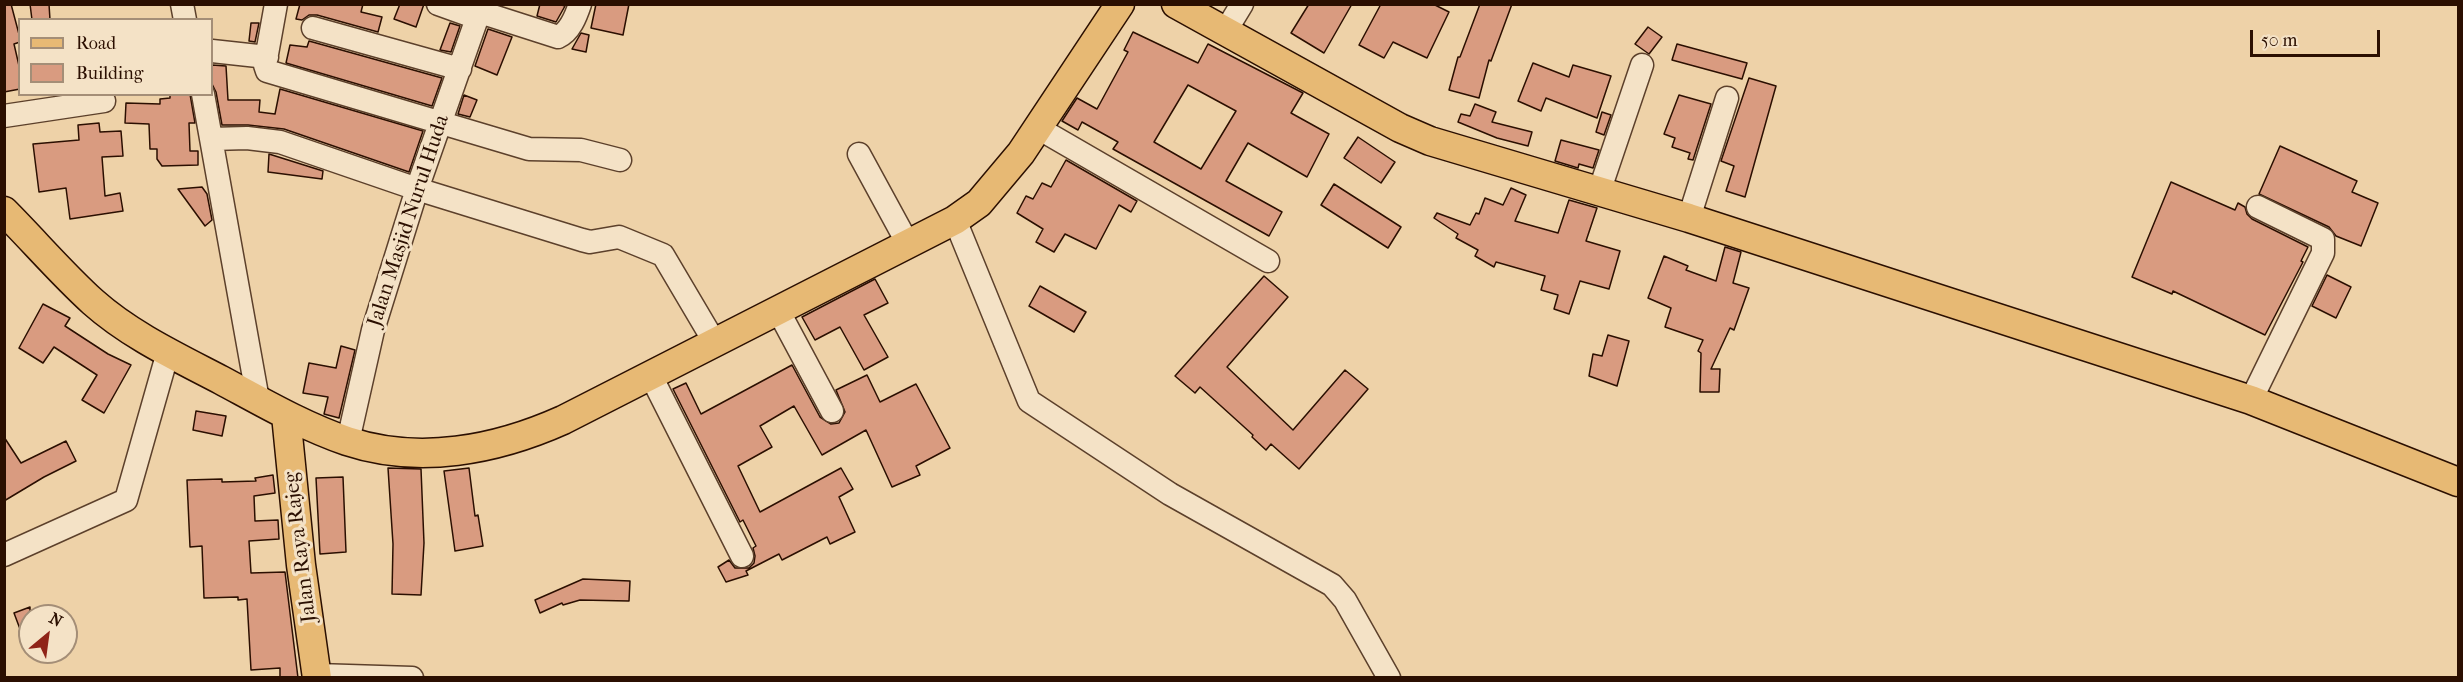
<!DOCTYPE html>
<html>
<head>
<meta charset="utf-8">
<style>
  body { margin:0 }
  #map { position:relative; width:2463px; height:682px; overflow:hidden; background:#eed2a8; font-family:"IM FELL French Canon",serif }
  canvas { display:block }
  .frame { position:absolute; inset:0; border:6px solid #2b0f01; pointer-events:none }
  .legend { position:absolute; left:18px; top:18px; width:195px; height:78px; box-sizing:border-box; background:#f4e2c6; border:2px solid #a48e77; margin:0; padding:8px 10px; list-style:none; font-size:18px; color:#2b0f01 }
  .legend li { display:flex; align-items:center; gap:12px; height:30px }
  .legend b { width:30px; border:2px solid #a48e77 }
  .north { position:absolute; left:18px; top:604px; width:60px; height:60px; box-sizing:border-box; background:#f4e2c6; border:2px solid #a48e77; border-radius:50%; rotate:29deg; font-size:16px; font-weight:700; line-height:24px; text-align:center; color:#2b0f01 }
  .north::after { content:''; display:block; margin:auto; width:21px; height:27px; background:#8f2418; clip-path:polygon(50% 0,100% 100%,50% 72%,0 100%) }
  .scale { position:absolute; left:2250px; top:30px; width:130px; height:27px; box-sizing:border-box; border:3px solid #2b0f01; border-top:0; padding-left:8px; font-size:18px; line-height:21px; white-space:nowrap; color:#2b0f01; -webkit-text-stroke:4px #f4e2c6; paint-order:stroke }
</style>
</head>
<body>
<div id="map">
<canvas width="2463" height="682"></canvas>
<div class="frame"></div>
<ul class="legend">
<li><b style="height:8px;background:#e7b974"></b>Road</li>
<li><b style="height:16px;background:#d99b80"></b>Building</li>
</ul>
<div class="north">N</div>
<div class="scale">50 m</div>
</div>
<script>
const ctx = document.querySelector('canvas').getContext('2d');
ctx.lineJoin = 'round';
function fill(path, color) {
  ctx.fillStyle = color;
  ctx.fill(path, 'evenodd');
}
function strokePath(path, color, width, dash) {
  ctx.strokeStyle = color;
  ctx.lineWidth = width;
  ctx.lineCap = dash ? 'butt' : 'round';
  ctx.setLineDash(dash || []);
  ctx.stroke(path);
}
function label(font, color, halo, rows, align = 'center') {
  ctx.font = font + ' "IM FELL French Canon",serif';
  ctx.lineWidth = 6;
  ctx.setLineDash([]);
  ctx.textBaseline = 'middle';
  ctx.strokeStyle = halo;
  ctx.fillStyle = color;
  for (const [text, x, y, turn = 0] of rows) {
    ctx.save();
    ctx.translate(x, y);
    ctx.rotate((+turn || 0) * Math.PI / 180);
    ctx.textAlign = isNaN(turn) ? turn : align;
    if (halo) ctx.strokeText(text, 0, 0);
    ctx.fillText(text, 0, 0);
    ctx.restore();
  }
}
const building = new Path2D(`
  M4 4H11L20 38V42L14 44 20 70V89L4 92Z
  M30 4H49L50 20H32Z
  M300 4H363L361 12 382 17 378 32 317 15H309L302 20 296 19Z
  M400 4H424L416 27 394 19Z
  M540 4H558L565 6 556 22 537 16Z
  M596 4H629L623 35 591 28Z
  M1309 4H1352L1324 53 1291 33Z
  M1381 4H1433L1449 12 1427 58 1393 42 1384 58 1359 45Z
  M1480 4H1512L1491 61 1489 60 1479 98 1449 90 1458 57H1460Z
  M251 23H259L255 42 249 41Z
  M450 23 460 26 451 52 440 50Z
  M1648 27 1662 37 1649 54 1635 44Z
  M488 29 512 37 497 75 475 66Z
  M1133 32 1198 63 1208 44 1303 93 1291 113 1329 134 1307 177 1248 143 1226 181 1282 212 1269 236 1113 149 1118 142 1082 122 1078 130 1062 121 1077 98 1097 109 1128 52 1124 50ZM1188 85 1236 111 1201 169 1154 142Z
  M581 33 589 35 586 52 572 49Z
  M309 41 442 78 432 106 286 63 290 45 307 47Z
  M1677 44 1747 63 1742 79 1672 60Z
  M1533 63 1569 77 1573 65 1611 76 1597 118 1546 98 1541 111 1518 101Z
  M212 65 226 66 228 100H260L259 112 275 114 280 89 423 131 409 172 284 129 248 125H222L216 92 212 84Z
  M1749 78 1776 86 1745 197 1726 191 1734 166 1721 161Z
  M170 94H190L195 123H189L190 151H198V165L162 166 157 159V149H150L149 124 125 123 126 103 160 104V99L170 98Z
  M464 95 477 100 470 117 458 114Z
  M1679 95 1711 104 1693 160 1688 159 1690 153 1672 147 1675 138 1664 134Z
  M1475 104 1496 112 1492 122 1532 132 1528 146 1497 138 1458 122 1461 114 1470 116Z
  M1602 112 1611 115 1604 135 1596 132Z
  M99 123 100 132 121 131 123 156 102 157 105 196 120 193 123 211 70 219 66 188 39 192 33 144 79 140 78 125Z
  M1358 137 1395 162 1381 183 1344 158Z
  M1561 140 1599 150 1593 168 1579 164 1578 168 1555 161Z
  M2280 146 2357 181 2352 192 2378 203 2361 246 2336 236 2329 227 2259 194Z
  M269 154 323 171 322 179 268 172Z
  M1066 160 1137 201 1131 212 1119 205 1096 249 1065 234 1054 252 1036 242 1043 229 1017 213 1026 196 1033 199 1042 183 1051 187Z
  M2171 182 2235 210 2238 203 2245 207 2247 214 2252 219 2308 247 2301 261 2303 262 2265 335 2173 291 2172 294 2132 277Z
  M1334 184 1401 227 1388 248 1321 205Z
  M202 187 207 194 212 220 205 226 178 189Z
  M1511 188 1526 195 1515 221 1558 233 1569 200 1597 208 1586 241 1620 251 1609 289 1580 281 1569 314 1554 309 1558 295 1541 290 1545 276 1496 262 1494 267 1475 256 1478 250 1456 238 1458 234 1434 218 1437 213 1470 225 1476 213 1479 214 1485 198 1503 205Z
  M1725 247 1741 252 1733 283 1749 288 1734 330 1730 328 1711 369H1720L1719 392H1700L1701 353 1698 351 1703 340 1665 327 1671 308 1648 298 1664 256 1688 266 1686 270 1716 281Z
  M2327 275 2351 287 2336 318 2312 306Z
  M1264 276 1288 297 1227 367 1293 430 1345 370 1368 389 1299 469 1271 444 1266 450 1252 437 1253 435 1200 387 1195 393 1175 376Z
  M875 279 888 303 864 315 888 357 864 370 840 327 815 340 802 317Z
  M1040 286 1086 312 1074 332 1029 306Z
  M43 304 70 318 65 326 108 354 131 365 104 413 82 400 97 375 54 347 43 363 19 348Z
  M1608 335 1629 341 1617 386 1589 376 1593 354 1602 356Z
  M341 346 355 350 339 418 324 414 328 397 303 393 309 363 336 368Z
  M792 365 820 417 831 424 839 423 845 412 836 390 867 375 880 402 916 384 950 448 916 466 920 475 892 487 866 430 822 455 794 406 760 426 772 447 738 466 760 512 841 468 853 489 839 497 855 532 830 544 827 537 782 560 779 554 746 571 748 575 726 582 718 567 729 560 735 568H749L754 563 755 556 753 548 756 546 743 520 740 522 673 389 686 383 701 414Z
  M196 411 226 416 222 436 193 430Z
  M4 437 21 463 66 441 76 461 44 477 4 501Z
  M388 468 421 469 424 543 421 595 392 594 393 544Z
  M469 468 475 516 478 515 483 546 455 551 444 471Z
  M273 475 275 493 254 496 255 521 278 520 279 539 249 541 251 573 285 572 298 678H280V668L251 670 247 599 238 600V597L204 598 202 546 190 547 187 480 222 479V482L256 481 255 478Z
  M343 477 346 552 320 554 316 478Z
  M583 579 630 581 629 601 580 600 563 605 562 603 540 613 535 600Z
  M30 607V653H29L14 613Z`);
fill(building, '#d99b80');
strokePath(building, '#2b0f01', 1.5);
const minor = new Path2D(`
  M182 4 185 20
  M276 4 265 65 267 71 529 149 581 150 620 160
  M438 4 477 18
  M480 12 558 37C570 32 576 16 580 4
  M313 28 460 69
  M1225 32 1242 4
  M212 51 267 57
  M203 94 258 400
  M4 116 104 101
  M1038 128 1268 261
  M212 139 247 138 280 142 417 189 582 240 590 242 619 237 663 255 715 343
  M859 154 908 244
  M1599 192 1642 65
  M1689 218 1727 98
  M955 220 1029 401 1170 494 1332 585 1345 600 1389 678
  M779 312 832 411
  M651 376 742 556
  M2251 400 2323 253V239L2258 207
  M348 441 373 330 417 189 482 4
  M4 555 126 500 168 352
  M317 675 412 678`);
const major = new Path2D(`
  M1176 4 1400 128 1430 141 1689 218 2251 400 2458 482
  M4 211C34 241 62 274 93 302 130 335 177 357 221 380 262 402 303 426 347 441 419 465 496 450 563 420L955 220 979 203 1021 153 1120 4
  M286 415 301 565 317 678`);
strokePath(minor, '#5c402b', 25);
strokePath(major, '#2b0f01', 31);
strokePath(minor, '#f4e2c6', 22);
strokePath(major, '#e7b974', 28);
label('21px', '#2b0f01', '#f4e2c6', [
  ["Jalan Masjid Nurul Huda",409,221,-72],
  ["Jalan Raya Rajeg",301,547,-97]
]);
</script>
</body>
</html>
